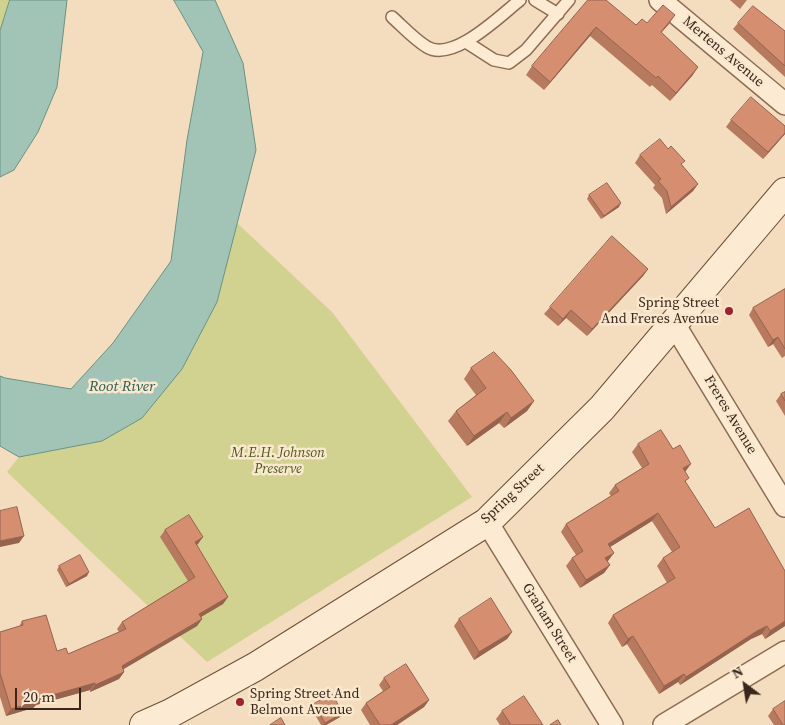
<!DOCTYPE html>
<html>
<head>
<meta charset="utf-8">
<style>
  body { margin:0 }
  #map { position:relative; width:785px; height:725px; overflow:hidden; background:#f3ddbe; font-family:"Source Serif 4",serif }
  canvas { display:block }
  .north { position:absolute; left:720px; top:660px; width:50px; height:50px; -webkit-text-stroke:4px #f9e8ce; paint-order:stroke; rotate:329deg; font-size:14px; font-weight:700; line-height:20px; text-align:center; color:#3a261b }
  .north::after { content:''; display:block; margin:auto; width:18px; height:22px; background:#3a261b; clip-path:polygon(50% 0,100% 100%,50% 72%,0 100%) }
  .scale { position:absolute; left:15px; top:688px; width:66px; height:22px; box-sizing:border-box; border:2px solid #3a261b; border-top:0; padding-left:6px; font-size:15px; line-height:18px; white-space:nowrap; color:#3a261b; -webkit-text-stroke:4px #f9e8ce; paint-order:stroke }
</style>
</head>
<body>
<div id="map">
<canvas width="785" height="725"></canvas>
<div class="north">N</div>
<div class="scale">20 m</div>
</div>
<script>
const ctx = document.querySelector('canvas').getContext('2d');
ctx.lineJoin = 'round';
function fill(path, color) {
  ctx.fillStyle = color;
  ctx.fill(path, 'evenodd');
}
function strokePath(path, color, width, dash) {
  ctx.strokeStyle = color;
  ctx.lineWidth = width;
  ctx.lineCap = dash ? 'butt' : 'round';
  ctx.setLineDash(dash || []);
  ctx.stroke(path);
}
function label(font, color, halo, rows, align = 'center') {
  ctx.font = font + ' "Source Serif 4",serif';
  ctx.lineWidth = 5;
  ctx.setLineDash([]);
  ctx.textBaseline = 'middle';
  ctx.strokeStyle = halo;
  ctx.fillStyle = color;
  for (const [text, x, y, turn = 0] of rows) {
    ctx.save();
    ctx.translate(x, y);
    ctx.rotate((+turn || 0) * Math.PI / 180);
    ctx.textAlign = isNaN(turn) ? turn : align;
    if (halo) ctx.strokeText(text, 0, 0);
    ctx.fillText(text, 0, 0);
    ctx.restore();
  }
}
fill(new Path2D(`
  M0 0H10L0 31Z
  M237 223 332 312 472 497 207 662 7 472 19 457 102 441 182 369 217 302Z`), '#d2d290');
const water = new Path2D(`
  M10 0H67L57 87 38 132 14 170 0 177V31Z
  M174 0H215L243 63 256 150 217 302 182 369 142 418 102 441 19 457 0 446V376L5 378 71 389 113 343 171 261 187 140 203 52Z`);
fill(water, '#a2c4b6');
strokePath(water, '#689283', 1);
const service = new Path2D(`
  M535 0 558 14
  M392 17C403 27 415 40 427 47 453 63 501 15 520 0
  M466 42 494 60 509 63 526 50 569 0`);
const minor = new Path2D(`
  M660 0 785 104
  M674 324 785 506
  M487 522 612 725
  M664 725 785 652`);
const secondary = new Path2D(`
  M144 725 171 713 255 667 487 522 602 408 785 192`);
strokePath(service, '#8d6c54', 14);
strokePath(minor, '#8d6c54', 24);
strokePath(secondary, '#6e4d38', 30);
strokePath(service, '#fcebd2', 11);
strokePath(minor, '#fcebd2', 21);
strokePath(secondary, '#fcebd2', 28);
fill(new Path2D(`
  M588 0 636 25 647 23 669 24 661 32 698 67 692 76 670 101 652 85 650 87 590 36 544 90 526 75 532 66Z
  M730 0H747L740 9Z
  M738 23 785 31V77L733 29Z
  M731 120 785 134 763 159 726 127Z
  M640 155 682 165 698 184 693 191 666 214 662 198 653 188 655 185 635 163Z
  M589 195 619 207 601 219 587 199Z
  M648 269 643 276 587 336 566 318 558 326 544 314 550 307Z
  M785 289V356L782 358 773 344 768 347 749 315 753 308Z
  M471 368 534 401 527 411 504 428 499 423 467 446 448 421 456 411 476 395 464 379Z
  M785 392V416L776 401 781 394Z
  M638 444 685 472 686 483 715 528 785 571V626L765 639 762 634 751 639 680 685 678 682 659 694 627 644 622 647 608 623 613 615 667 583 657 566 663 558 672 552 652 521 610 547 608 561 607 562 610 565 604 573 580 588 566 566 572 558 576 555 561 532 566 524 611 496 609 493 615 485 642 468 632 452Z
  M165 530 198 544 196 545 228 597 223 604 201 617 202 619 197 626 123 669 124 672 119 679 90 692V690L36 705 33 708 6 716 0 697V632L19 627 22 621 57 651 68 654 119 632 117 629 122 622 188 581 160 537Z
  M59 566 87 576 66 587 57 570Z
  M459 619 512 632 507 639 474 660 454 626Z
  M384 678 429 700 424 707 397 725H370L361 710 366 703 383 691 379 685Z
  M314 704 343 713 340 717 326 725H321L311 708Z
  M773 709 785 725H774L768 716Z
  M502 711 543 725H500L496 719Z`), '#b77a5f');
fill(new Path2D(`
  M675 15 669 24 654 41 661 32Z
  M596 27 590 36 544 90 550 82Z
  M698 67 692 76 670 101 676 93Z
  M785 133V134L763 159 768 152Z
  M698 184 693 191 666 214 671 207Z
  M621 203 619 207 601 219 604 216Z
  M648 269 643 276 587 336 592 329Z
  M571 310 566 318 558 326 563 319Z
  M778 337 773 344 768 347 773 340Z
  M534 401 527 411 504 428 511 418Z
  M507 412 499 423 467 446 474 436Z
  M691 464 685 472 683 468Z
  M658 513 652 521 602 552 608 544Z
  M24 536 19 543 0 547V541Z
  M203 537 198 544 190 549 195 542Z
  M614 553 608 561 600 566 605 558Z
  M610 565 604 573 580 588 586 580Z
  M89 572 87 576 66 587 69 584Z
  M228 597 223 604 194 621 199 614Z
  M202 619 197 626 117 673 122 666Z
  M785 621V626L765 639 770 631Z
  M767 626 762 634 751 639 680 685 686 677 757 631Z
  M512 632 507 639 474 660 479 652Z
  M633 636 627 644 622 647 628 639Z
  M124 672 119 679 90 692 95 685Z
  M684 674 678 682 659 694 664 686Z
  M95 683 90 690 36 705 33 708 6 716 11 709 38 699Z
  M429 700 424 707 397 725H391Z
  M343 713 340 717 326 725H324L325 723Z`), '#95634e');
const building = new Path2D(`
  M588 0H606L636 25 642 19 647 23 663 5 675 15 661 32 698 67 676 93 658 76 656 78 596 27 550 82 532 66Z
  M753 6 785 31V66L738 23Z
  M751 97 785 126V133L768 152 731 120Z
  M660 139 668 149 671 146 685 161 681 164 698 184 671 207 667 191 658 181 661 179 640 155Z
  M607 183 621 203 604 216 589 195Z
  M612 236 648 269 592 329 571 310 563 319 550 307Z
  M785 289V349L778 337 773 340 753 308Z
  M494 352 511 370 534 401 511 418 507 412 474 436 456 411 486 388 471 368Z
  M785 392V401L781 394Z
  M661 430 673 449 680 445 691 464 683 468 689 478 685 481 715 528 749 508 785 571V621L770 631 767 626 757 631 686 677 684 674 664 686 633 636 628 639 613 615 675 578 663 558 680 547 658 513 608 544 614 553 605 558 610 565 586 580 572 558 583 551 566 524 619 491 615 485 649 464 638 444Z
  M17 507 24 536 0 541V511Z
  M189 515 203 537 195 542 228 597 199 614 202 619 122 666 124 672 95 685V683L38 699V701L11 709 0 673V632L23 625 22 621 46 615 57 651 66 648 68 654 126 629 122 622 195 577 165 530Z
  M80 555 89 572 69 584 59 566Z
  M491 598 512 632 479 652 459 619Z
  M406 664 429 700 391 725H380L366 703 390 687 384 678Z
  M332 694 343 713 325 723 314 704Z
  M524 696 543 725H511L502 711Z
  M785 701V725H783L773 709Z
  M281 718 285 725H270Z
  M558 720 561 725H550Z`);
fill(building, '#d58e6f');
strokePath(building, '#95634e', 1);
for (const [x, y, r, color] of [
  [729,311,5,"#a31e2e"],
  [240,702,5,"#a31e2e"]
]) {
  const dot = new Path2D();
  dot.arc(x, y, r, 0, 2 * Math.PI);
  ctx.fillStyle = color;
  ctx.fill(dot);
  strokePath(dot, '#f9e8ce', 2);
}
label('14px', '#3a261b', '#f9e8ce', [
  ["Mertens Avenue",723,52,40],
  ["Freres Avenue",730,415,59],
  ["Spring Street",513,494,-43],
  ["Graham Street",549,623,58]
]);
label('14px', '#3a261b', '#f9e8ce', [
  ["Spring Street",719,303],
  ["And Freres Avenue",719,319],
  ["Spring Street And",250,694,"left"],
  ["Belmont Avenue",250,710,"left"]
], 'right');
label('italic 14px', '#51591f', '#f9e8ce', [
  ["M.E.H. Johnson",278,453],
  ["Preserve",278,469]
]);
label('italic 15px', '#285c53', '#f9e8ce', [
  ["Root River",122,387]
]);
</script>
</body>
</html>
